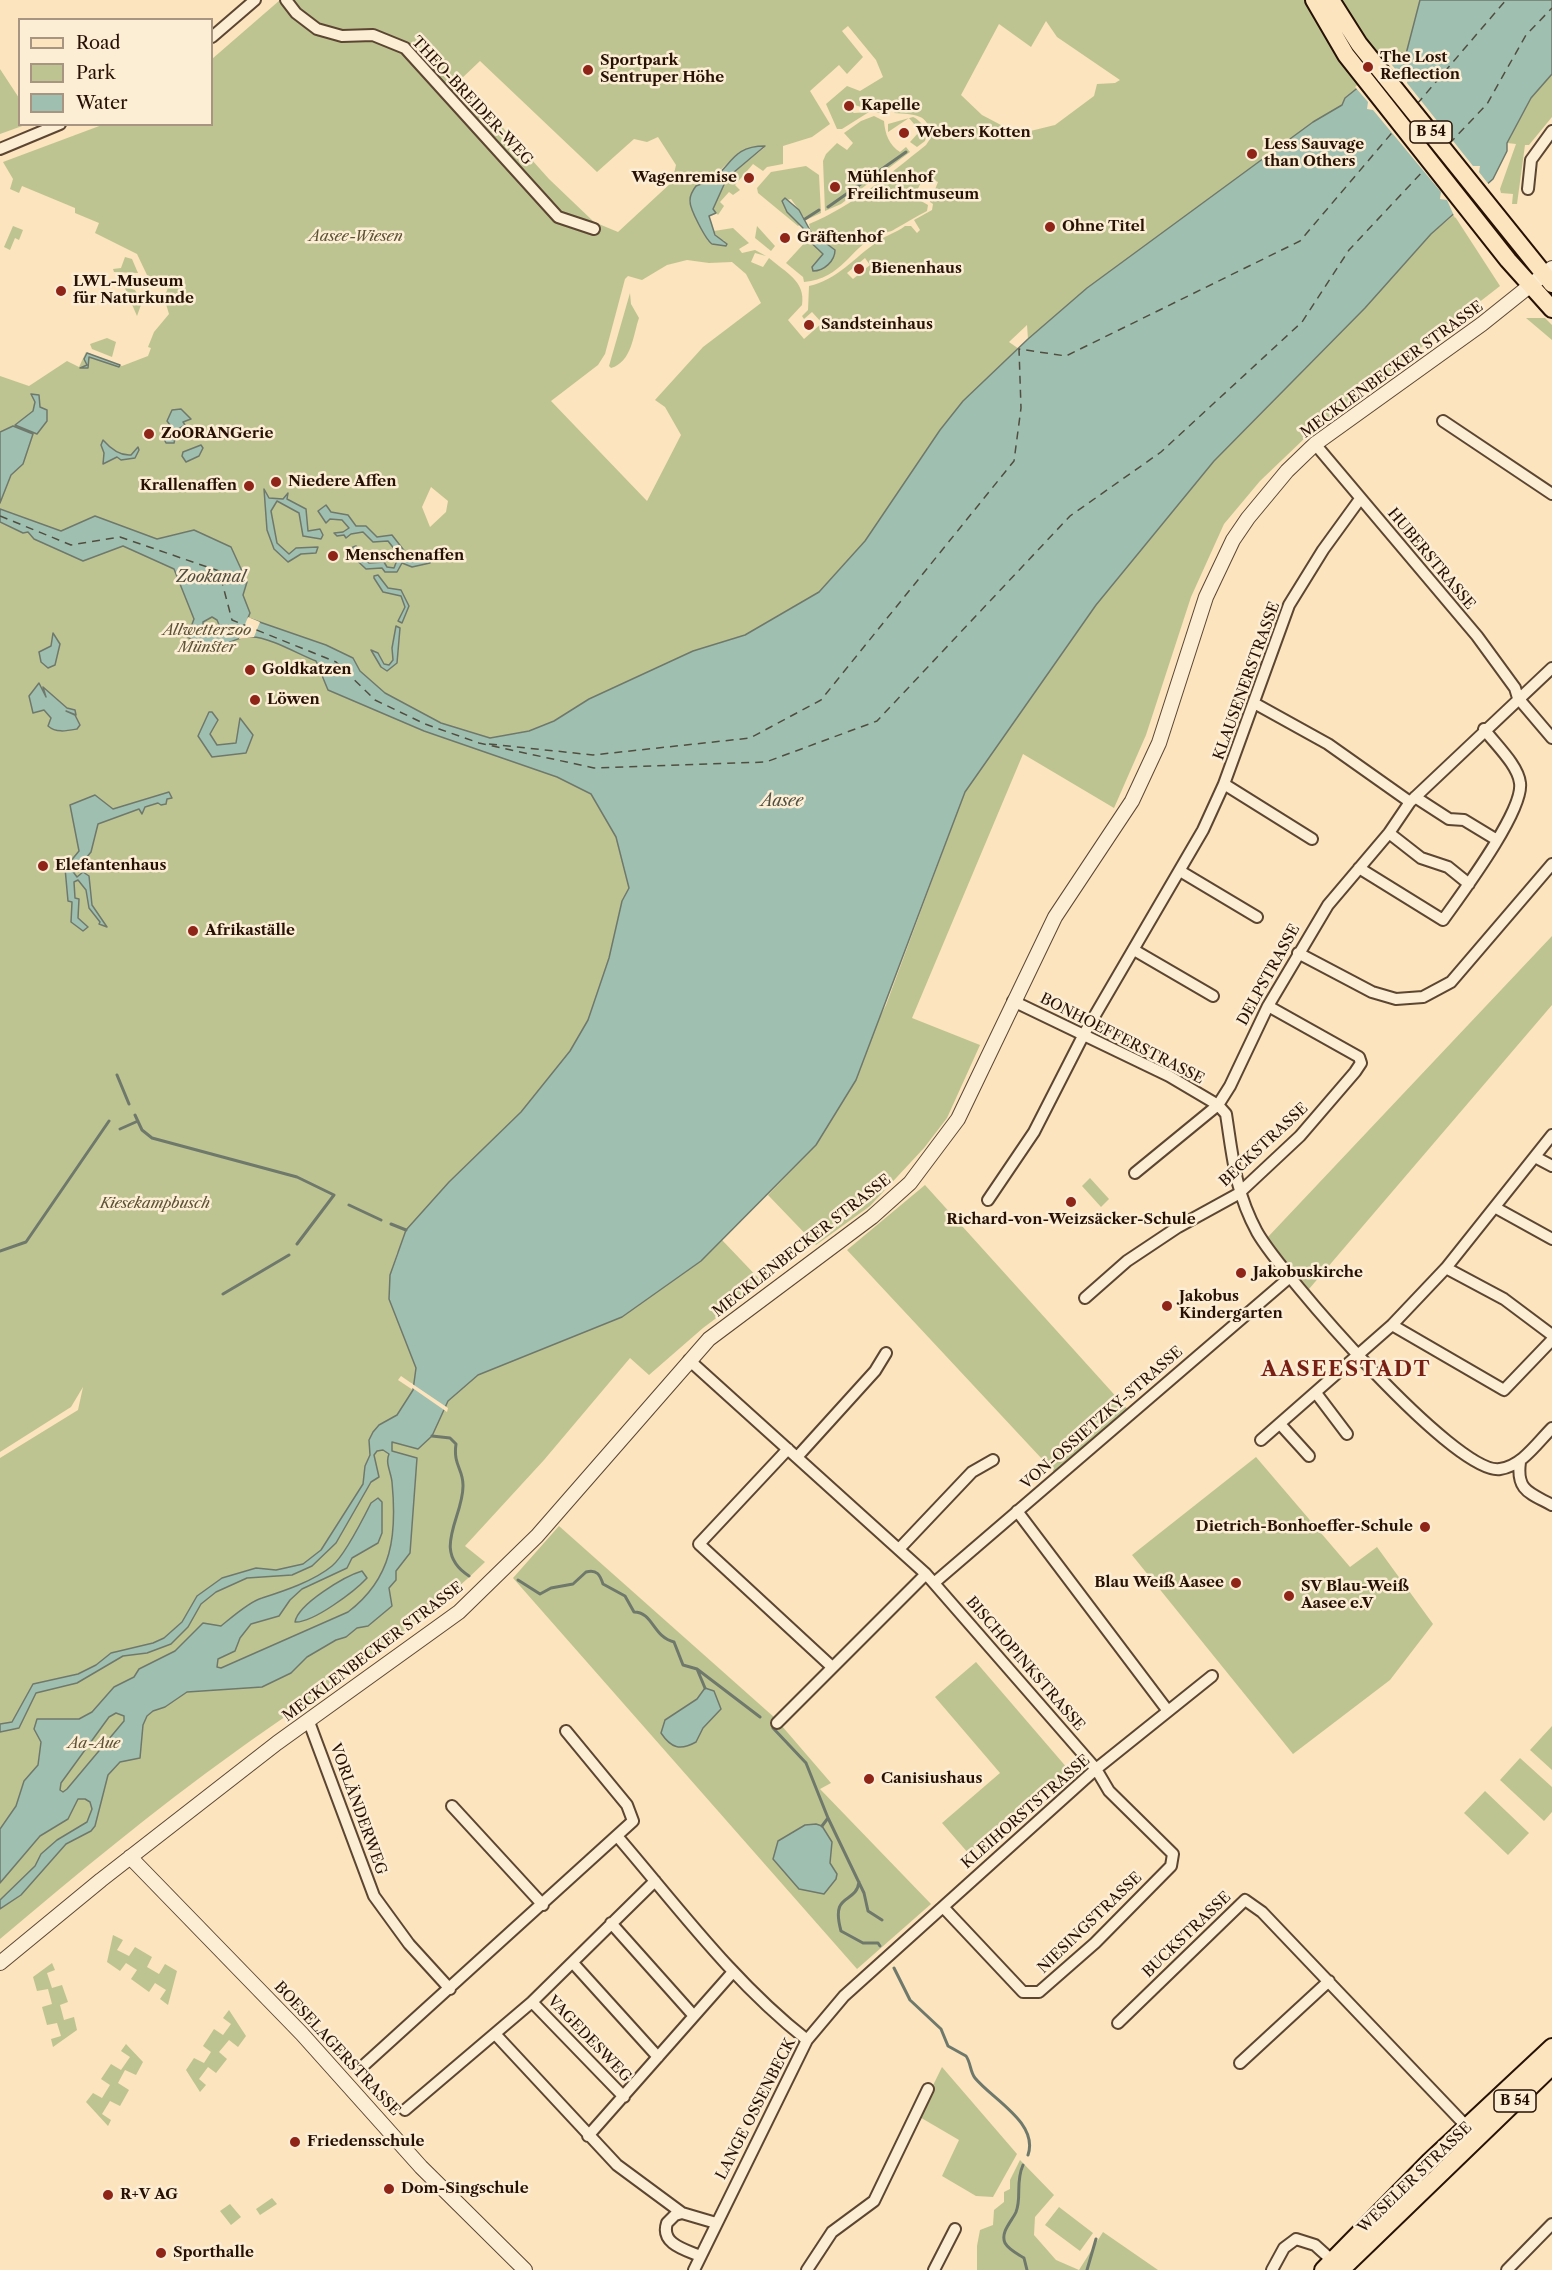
<!DOCTYPE html>
<html>
<head>
<meta charset="utf-8">
<style>
  body { margin:0 }
  #map { position:relative; width:1552px; height:2270px; overflow:hidden; background:#fbe4be; font-family:"Libre Caslon Text",serif }
  canvas { display:block }
  .legend { position:absolute; left:18px; top:18px; width:195px; height:108px; box-sizing:border-box; background:#fcedd5; border:2px solid #a79581; margin:0; padding:8px 10px; list-style:none; font-size:18px; color:#271104 }
  .legend li { display:flex; align-items:center; gap:12px; height:30px }
  .legend b { width:30px; border:2px solid #a79581 }
</style>
</head>
<body>
<div id="map">
<canvas width="1552" height="2270"></canvas>
<ul class="legend">
<li><b style="height:8px;background:#fbe4be"></b>Road</li>
<li><b style="height:16px;background:#bec491"></b>Park</li>
<li><b style="height:16px;background:#9fbfb0"></b>Water</li>
</ul>
</div>
<script>
const ctx = document.querySelector('canvas').getContext('2d');
ctx.lineJoin = 'round';
function fill(path, color) {
  ctx.fillStyle = color;
  ctx.fill(path, 'evenodd');
}
function strokePath(path, color, width, dash) {
  ctx.strokeStyle = color;
  ctx.lineWidth = width;
  ctx.lineCap = dash ? 'butt' : 'round';
  ctx.setLineDash(dash || []);
  ctx.stroke(path);
}
function label(font, color, halo, rows, align = 'center') {
  ctx.font = font + ' "Libre Caslon Text",serif';
  ctx.lineWidth = 5;
  ctx.setLineDash([]);
  ctx.textBaseline = 'middle';
  ctx.strokeStyle = halo;
  ctx.fillStyle = color;
  for (const [text, x, y, turn = 0] of rows) {
    ctx.save();
    ctx.translate(x, y);
    ctx.rotate((+turn || 0) * Math.PI / 180);
    ctx.textAlign = isNaN(turn) ? turn : align;
    if (halo) ctx.strokeText(text, 0, 0);
    ctx.fillText(text, 0, 0);
    ctx.restore();
  }
}
fill(new Path2D(`
  M280 0H1420L1406 54H1401L1346 98 1342 105 1313 122 1087 288 1028 339 1027 325 1009 342 1019 349 963 401 940 430 865 541 819 592 787 613 745 635 693 651 589 699 554 721 529 731 490 738 441 723 407 705 400 721 557 777 591 794 616 837 629 888 622 901 609 958 588 1020 570 1051 521 1112 449 1182 397 1253 390 1275 389 1299 416 1368 414 1385 401 1376 398 1380 413 1390 448 1401 478 1375 622 1317 701 1261 722 1240 763 1283 703 1328 649 1375 630 1358 544 1460 465 1546 485 1562C411 1635 320 1691 235 1752 154 1810 77 1874 0 1939V1458L78 1410 83 1387 71 1407 0 1452V376L29 386 67 361 79 367 86 352 122 366 148 356 151 348 148 347 154 332 169 314 166 304 169 295 166 293 169 285 147 275 137 254 95 233 99 223 75 213V208L22 186 19 193 10 189 13 179 3 162 102 125 212 124V59ZM1046 21 1057 37 1120 80 1115 83 1097 84 1094 96 1055 125 1018 134 982 115 961 95 999 24 1031 47ZM848 26 876 60 883 77 860 91 847 86 826 104 837 129H842L869 112 854 113 849 110 852 104 885 115 879 106 886 99 897 110 894 113C913 115 931 112 930 139L926 145C888 175 853 206 809 224L811 232 835 250V255L824 268 812 267 823 254 808 239 786 263 803 277 804 282C843 278 849 249 877 235 883 232 890 233 895 229 906 223 915 217 927 211L928 205 914 197 924 176 938 182 930 202 933 204 932 210 914 220 920 230 917 233 911 226H905C896 233 886 235 877 242 855 257 837 280 809 286L808 310 802 316 804 319 812 312 822 323 804 339 788 320 802 305C806 281 785 272 769 258L763 267 751 262 755 253 766 256 755 250 742 253 739 249 749 243 733 228 714 231 718 239 725 241H708L689 201 692 193 702 183 709 181 739 152 764 148 727 178 713 209 718 215 724 206 720 202 729 192 733 195 740 190 735 185 753 164 763 171 767 167 783 164V146L812 137 830 124 810 91 839 65 847 74 863 57 842 31ZM480 61 597 172 634 139 647 142 658 137 676 165 672 182 618 232 594 222 549 179 460 80ZM865 258 870 265 853 279 847 273ZM687 260 709 263 732 262 746 274 761 303 703 347 655 400 665 407 681 435 647 501 551 401 598 365 605 354 625 279 628 276 642 280 667 265ZM431 487 448 501 446 512 430 527 422 507Z
  M0 69 19 98 20 124 25 125 0 134Z
  M1552 74V117L1529 145H1525L1517 204H1512L1513 194 1501 193 1500 189 1516 144 1507 143 1531 98Z
  M874 116 884 121C885 134 889 145 900 152L906 147 910 152 841 204 825 211 823 161 826 154 837 143 847 150 853 143 844 133 861 121Z
  M913 117C922 121 929 132 925 141L917 147 910 142 920 131 909 118 888 132V124Z
  M806 166 819 175 821 213 806 220 791 199 782 201 787 212 801 224 798 226 758 193 757 188 771 172Z
  M1454 215 1500 286 1306 437 1260 481 1224 524 1191 597 1146 735 1114 808 1023 754 912 1018 980 1045 947 1118 924 1148 870 1206 816 1245 768 1195 816 1145 886 1005 965 792 1096 605 1214 461 1365 308 1431 234Z
  M13 226 23 230 19 240 15 238 10 250 4 247Z
  M757 226 775 246 771 251 755 238Z
  M125 257 132 259 138 273 114 272 113 269 121 268Z
  M124 286 135 290 142 302 137 316Z
  M630 293 631 304 639 318C633 335 632 362 611 368L609 366Z
  M1526 318H1545L1552 325V340Z
  M107 338 116 342 112 357 92 349 90 344Z
  M1552 936V1005L1309 1289 1267 1238Z
  M1090 1178 1109 1199 1101 1207 1082 1186Z
  M925 1185 1130 1412 1056 1474 847 1250Z
  M1256 1457 1350 1567 1377 1547 1433 1624 1390 1680 1293 1754 1132 1555Z
  M559 1526 775 1718 831 1783 820 1789 931 1904 857 1969 513 1578Z
  M976 1662 1068 1769 969 1854 942 1823 1000 1773 935 1697Z
  M1552 1726V1770L1530 1750Z
  M1520 1758 1552 1787V1812L1544 1821 1500 1780Z
  M1485 1791 1529 1833 1508 1855 1464 1813Z
  M113 1935 123 1940 117 1950 129 1956 135 1947 152 1957 147 1967 159 1974 165 1964 177 1971 168 2005 160 1999 166 1990 155 1983 149 1992 131 1979 137 1970 126 1963 120 1971 107 1962Z
  M52 1963 55 1970 47 1973 52 1988 62 1985 68 2002 60 2005 64 2020 74 2017 77 2030 53 2047 51 2039 61 2036 57 2023 47 2025 42 2007 52 2004 48 1989 37 1991 33 1977Z
  M229 2010 246 2036 238 2047 229 2040 219 2052 227 2059 216 2073 208 2067 199 2079 206 2085 200 2092 186 2070 194 2058 204 2063 211 2052 203 2046 214 2029 223 2035 231 2024 223 2018Z
  M126 2044 143 2062 136 2075 125 2070 118 2083 129 2090 120 2106 110 2101 102 2114 111 2120 108 2126 86 2102 93 2093 102 2098 110 2085 101 2079 111 2064 121 2070 130 2057 121 2051Z
  M942 2067 1017 2154 993 2197 976 2196 942 2176 959 2140 918 2116Z
  M1020 2160 1054 2195 1035 2217 1034 2235 1056 2260 1079 2270 1103 2232 1158 2270H977V2246L980 2230 993 2225 994 2210 1004 2202V2192L1010 2189V2180Z
  M272 2198 277 2204 260 2215 256 2209Z
  M230 2204 241 2217 231 2225 220 2211Z
  M1059 2207 1093 2233 1080 2251 1045 2225Z`), '#bec491');
const water = new Path2D(`
  M1420 0H1552V74L1531 98 1507 143V151L1493 179 1431 234 1365 308 1214 461 1096 605 965 792 856 1080 816 1145 701 1261 622 1317 478 1375 448 1401 432 1436 418 1449 392 1442V1451L417 1458 410 1553 396 1571V1580L389 1588 392 1606 368 1626 357 1628 346 1637 336 1640 307 1657 291 1673 262 1687 187 1692 165 1707 153 1711 147 1716 143 1725 140 1758 120 1762 108 1775 95 1826 91 1831 66 1844 21 1895 0 1909V1900L35 1866 41 1854 57 1840 87 1822 92 1809 90 1802 85 1799H78L68 1819 40 1836 0 1883V1829L16 1806 24 1781 38 1765 41 1742 34 1729 37 1719H79L92 1712 114 1687 134 1677 139 1669 175 1651 203 1623 221 1626C231 1618 250 1601 262 1598 284 1591 314 1581 332 1566 344 1556 364 1517 371 1503L378 1498 382 1502V1533L378 1543 352 1558 347 1568 302 1589 290 1600 279 1616 251 1624 240 1638 235 1651 218 1659 217 1667 221 1668 348 1612C393 1578 397 1534 392 1482 391 1472 385 1463 389 1454L383 1450 377 1451 374 1455 379 1477 371 1482 336 1543 312 1566 292 1575 247 1578 216 1592 201 1604 188 1627 171 1644 147 1653 123 1656 77 1683 36 1693 19 1728 0 1732V1724L12 1722 33 1684 78 1674 96 1665 111 1653 153 1643 164 1638 182 1622 197 1596 222 1578 256 1568 276 1570 303 1564 321 1550 363 1484 365 1466 370 1455 369 1440 373 1432 379 1425 397 1415 413 1390 416 1368 389 1299 390 1275 406 1230 449 1182 521 1112 570 1051 588 1020 609 958 622 901 629 888 616 837 591 794 557 777 424 731 328 690 316 661C300 655 269 637 252 637 239 636 227 644 215 649L187 637 194 619 174 569 123 546 83 561 34 539 28 532 23 533 0 522V509L61 531 95 516 157 539 194 530 231 547 247 582 243 595 250 613 248 618 326 645 353 658 360 671 385 693 441 723 490 738 529 731 554 721 589 699 693 651 745 635 819 592 865 541 940 430 963 401 1028 339 1087 288 1313 122 1342 105 1345 98 1401 53 1406 54ZM212 617 217 620 220 627 211 635 203 627V622ZM116 1713 124 1716V1721L67 1789 63 1792 60 1790 61 1783 109 1717Z
  M765 146 727 178 713 209 716 213 709 216 715 235 727 244 726 246 712 244C706 240 689 208 690 200 690 195 693 190 696 186 700 184 706 183 709 181 732 168 730 146 765 146Z
  M785 198 799 210 811 232 835 250C835 261 824 271 813 271L812 267 823 254 803 235V228L787 212 782 201Z
  M87 353 120 365 119 367 89 357 88 368H80L87 365 84 359Z
  M31 394 39 395 40 407 47 410V421L37 434 15 425 33 411 35 402Z
  M181 409 191 419 183 422 185 425 177 430 174 443H166L164 439 170 425 167 421 172 410Z
  M13 426 33 434 23 464 11 475 0 503V432Z
  M103 440C110 448 120 456 131 455L138 447 139 450 135 458 121 460 117 457 103 464 104 453 101 445Z
  M201 445 203 448 199 456 186 462 182 456 183 452Z
  M264 489 269 498 283 499 288 493 287 499 306 509 308 531 320 529 323 535 321 539 303 536 299 513 277 501 271 511 277 543 289 554 296 548 318 547 316 553 301 554 288 562 274 549 267 530Z
  M326 505 331 512 348 515 356 526H366L377 537 392 535 406 553 405 556 416 560H431L430 563 412 567 402 563 397 572H385L382 568 366 569 349 553 353 547 356 546 369 563 384 562 387 567 394 568 399 555 388 541 373 542 363 532 351 534 346 538 344 535 337 536 334 533 343 532 349 528 342 520 330 519 326 523 318 511Z
  M378 575 388 588 401 590 409 606 402 623 398 621 405 607 401 596 383 592 374 578V576Z
  M396 626 400 628 397 663 387 671 381 667 371 650 378 653 384 664 389 665 393 660 392 648Z
  M53 633 60 644 55 665 48 668 41 662 39 652 51 646Z
  M39 683 46 697 43 687 67 708 75 710 76 715 66 711 75 715 80 725 77 729C66 731 56 733 48 726L51 718 44 710 33 713 29 696Z
  M209 712H212L218 720 210 734 217 745 236 743 240 718 253 735 246 753 212 757 198 736Z
  M169 792 172 798 167 799 166 804 161 805 158 803 145 807 142 814 139 809 98 824 91 852 74 873 77 877 83 872 89 876 92 905 107 927 99 924 100 922 89 908 86 890 78 880 74 882 75 898 79 899 78 918 88 927 83 931 71 922 72 902 68 901 65 868 79 851 70 805 95 795 113 809Z
  M362 1571 367 1578C355 1591 313 1623 295 1622 298 1604 345 1576 362 1571Z
  M705 1688 714 1691 721 1709 703 1728 696 1742C680 1751 671 1748 661 1733L665 1720 697 1699Z
  M816 1824 822 1826 832 1842 830 1863 837 1874 836 1879 824 1894 799 1889 773 1859 778 1841 805 1825Z`);
fill(water, '#9fbfb0');
strokePath(water, '#6f796b', 1.5);
fill(new Path2D(`
  M1388 60 1400 75 1408 76 1407 83 1473 166H1480L1479 172 1490 186 1477 199 1463 186 1462 189 1472 202 1455 218 1447 200 1440 199 1441 192 1373 110 1367 109 1368 102 1355 87 1369 75 1381 89 1386 90 1375 71ZM1390 95 1422 134H1417L1389 100ZM1426 140 1458 180 1453 179 1426 145Z
  M248 617 260 622 254 637 239 639Z
  M411 1383 448 1408 447 1412 411 1387Z`), '#fbe4be');
strokePath(new Path2D(`
  M828 207 906 152
  M805 219 819 210
  M117 1075 129 1104
  M135 1115 142 1130 152 1138 297 1177 334 1195 297 1244
  M120 1129 138 1121
  M349 1205 381 1220
  M391 1224 406 1230
  M0 1251 26 1242 109 1121
  M223 1294 289 1255
  M432 1436 450 1438 456 1444C453 1465 463 1469 463 1485 464 1517 430 1551 469 1576
  M518 1580 540 1594 551 1588 573 1584 586 1572C597 1569 600 1575 603 1584L625 1596 634 1612C653 1612 653 1637 674 1642L683 1665 697 1669 705 1688
  M697 1669 760 1717
  M773 1728 806 1763 828 1818 864 1893 868 1911 882 1920
  M822 1826 828 1818
  M859 1882C856 1905 830 1891 841 1931L863 1943H878L880 1946
  M894 1968 910 2000 941 2029 948 2046 966 2056C971 2063 970 2072 975 2078 992 2099 1039 2123 1028 2155
  M1023 2165C1015 2183 1022 2197 1016 2212 1012 2221 1000 2232 1005 2243 1009 2250 1018 2254 1024 2258L1027 2270
  M1087 2270 1096 2239`), '#6f796b', 3);
strokePath(new Path2D(`
  M1417 104 1506 0
  M1449 144 1487 104 1526 35 1552 8
  M0 516 71 545 120 537 219 571 232 620 336 662 375 700 425 724 479 743 594 768 766 762 877 721 1070 516 1161 452 1302 322 1349 250 1425 169
  M489 744 593 755 750 738 821 700 1014 461 1021 408 1019 349 1066 356 1300 241 1396 128`), '#514e40', 1.5, [8, 6]);
const minor = new Path2D(`
  M286 0 296 13 317 29 342 36 373 35 405 48 558 217 594 229
  M212 37 255 0
  M0 149 60 124
  M1528 189 1531 160 1552 131
  M1443 421 1552 494
  M1315 444 1477 636 1515 688 1518 698 1552 738
  M1254 703 1328 744 1410 802
  M1224 784 1312 839
  M1415 797 1449 819 1464 820 1497 840
  M1389 833 1421 858 1448 867 1469 884
  M1359 868 1443 920C1460 896 1524 811 1520 783 1518 765 1495 744 1484 729
  M1180 871 1257 917
  M1134 950 1213 996
  M1298 953 1372 992 1396 999 1423 997 1451 982 1552 864
  M1013 1001 1169 1076 1218 1105 1226 1114C1233 1159 1235 1191 1257 1232 1281 1274 1456 1476 1500 1469 1522 1466 1537 1443 1552 1428
  M1535 1157 1552 1166
  M1135 1173 1218 1105 1230 1086 1268 1006 1328 905 1389 833 1410 802 1552 668
  M988 1200 1034 1132 1084 1034 1203 830 1224 784 1289 605 1323 550 1360 499
  M1496 1208 1552 1239
  M1446 1268 1504 1299 1552 1335
  M1085 1298 1127 1261 1178 1227 1238 1194 1300 1136 1355 1072 1361 1063 1359 1057 1268 1006
  M1392 1325 1504 1390 1552 1340
  M689 1360 926 1574 1096 1769 1109 1791 1173 1854 1171 1866 1095 1943 1039 1992H1023L943 1907
  M1316 1393 1347 1434
  M1280 1424 1309 1456
  M1261 1440 1392 1325 1446 1268 1552 1135
  M788 1449 699 1544 831 1666
  M798 1456 875 1371 886 1353
  M1520 1462C1516 1491 1530 1493 1552 1505
  M1017 1511 1168 1711
  M899 1549 972 1472 993 1460
  M934 1583 1290 1277
  M309 1722 374 1896 409 1944 450 1989
  M777 1723 926 1574
  M452 1806 543 1905
  M617 1836C678 1907 733 1982 807 2040
  M611 1923 694 2016
  M573 1963 658 2057
  M532 2002 624 2097
  M1118 2023 1245 1900 1262 1912 1469 2129
  M496 2035 617 2165 682 2213 716 2223
  M1240 2063 1329 1981
  M363 2066 633 1821 627 1805 566 1731
  M405 2110 532 2002 655 1881
  M588 2136 732 1973
  M682 2213 675 2215 667 2223C660 2244 686 2250 700 2256
  M694 2270 807 2040 844 1996 1096 1769 1212 1676
  M807 2270 832 2232 874 2201 928 2089
  M934 2270 955 2229
  M1272 2270 1284 2248 1296 2239 1315 2245 1336 2264
  M1507 2270 1552 2224`);
const tertiary = new Path2D(`
  M130 1857 302 2034 421 2167 525 2270
  M0 1963 101 1880 277 1743 459 1612 537 1536 709 1339 872 1217 910 1183 958 1119 1055 917 1132 801 1159 743 1206 597 1233 540 1248 518 1287 471 1315 444 1482 324 1552 268`);
const primary = new Path2D(`
  M1314 0 1346 55 1508 260 1552 309
  M1331 0 1359 44 1552 284
  M1323 2270 1430 2161 1552 2047
  M1341 2270 1552 2066`);
strokePath(minor, '#5c4632', 14);
strokePath(tertiary, '#5c4632', 16);
strokePath(primary, '#271104', 20);
strokePath(minor, '#fcedd5', 10);
strokePath(tertiary, '#fcedd5', 14);
strokePath(primary, '#fbe4be', 16);
for (const [x, y, r, color] of [
  [1368,67,6,"#8f2418"],
  [588,70,6,"#8f2418"],
  [849,106,6,"#8f2418"],
  [904,133,6,"#8f2418"],
  [1252,154,6,"#8f2418"],
  [749,178,6,"#8f2418"],
  [835,187,6,"#8f2418"],
  [1050,227,6,"#8f2418"],
  [785,238,6,"#8f2418"],
  [859,269,6,"#8f2418"],
  [61,291,6,"#8f2418"],
  [809,325,6,"#8f2418"],
  [149,434,6,"#8f2418"],
  [276,482,6,"#8f2418"],
  [249,486,6,"#8f2418"],
  [333,556,6,"#8f2418"],
  [250,670,6,"#8f2418"],
  [255,700,6,"#8f2418"],
  [43,866,6,"#8f2418"],
  [193,931,6,"#8f2418"],
  [1071,1202,6,"#8f2418"],
  [1241,1273,6,"#8f2418"],
  [1167,1306,6,"#8f2418"],
  [1425,1527,6,"#8f2418"],
  [1236,1583,6,"#8f2418"],
  [1289,1596,6,"#8f2418"],
  [869,1779,6,"#8f2418"],
  [295,2142,6,"#8f2418"],
  [389,2189,6,"#8f2418"],
  [108,2195,6,"#8f2418"],
  [161,2253,6,"#8f2418"]
]) {
  const dot = new Path2D();
  dot.arc(x, y, r, 0, 2 * Math.PI);
  ctx.fillStyle = color;
  ctx.fill(dot);
  strokePath(dot, '#fcedd5', 2);
}
for (const [x, y, w] of [
  [1431,132,42],
  [1515,2101,42]
]) {
  const box = new Path2D();
  box.roundRect(x - w / 2, y - 11, w, 22, 4.5);
  ctx.fillStyle = '#fcedd5';
  ctx.fill(box);
  strokePath(box, '#271104', 1.5);
}
label('bold 14px', '#271104', null, [
  ["B 54",1431,132],
  ["B 54",1515,2101]
]);
label('bold 15px', '#271104', '#fcedd5', [
  ["The Lost",1380,58],
  ["Reflection",1380,75],
  ["Sportpark",600,61],
  ["Sentruper Höhe",600,78],
  ["Kapelle",861,106],
  ["Webers Kotten",916,133],
  ["Less Sauvage",1264,145],
  ["than Others",1264,162],
  ["Wagenremise",737,178,"right"],
  ["Mühlenhof",847,178],
  ["Freilichtmuseum",847,195],
  ["Ohne Titel",1062,227],
  ["Gräftenhof",797,238],
  ["Bienenhaus",871,269],
  ["LWL-Museum",73,282],
  ["für Naturkunde",73,299],
  ["Sandsteinhaus",821,325],
  ["ZoORANGerie",161,434],
  ["Niedere Affen",288,482],
  ["Krallenaffen",237,486,"right"],
  ["Menschenaffen",345,556],
  ["Goldkatzen",262,670],
  ["Löwen",267,700],
  ["Elefantenhaus",55,866],
  ["Afrikaställe",205,931],
  ["Richard-von-Weizsäcker-Schule",1071,1220,"center"],
  ["Jakobuskirche",1253,1273],
  ["Jakobus",1179,1297],
  ["Kindergarten",1179,1314],
  ["Dietrich-Bonhoeffer-Schule",1413,1527,"right"],
  ["Blau Weiß Aasee",1224,1583,"right"],
  ["SV Blau-Weiß",1301,1587],
  ["Aasee e.V",1301,1604],
  ["Canisiushaus",881,1779],
  ["Friedensschule",307,2142],
  ["Dom-Singschule",401,2189],
  ["R+V AG",120,2195],
  ["Sporthalle",173,2253]
], 'left');
label('15px', '#271104', '#fcedd5', [
  ["THEO-BREIDER-WEG",472,101,47],
  ["MECKLENBECKER STRASSE",1392,370,-36],
  ["HUBERSTRASSE",1431,559,50],
  ["KLAUSENERSTRASSE",1247,681,-70],
  ["DELPSTRASSE",1269,975,-61],
  ["BONHOEFFERSTRASSE",1122,1039,27],
  ["BECKSTRASSE",1264,1145,-43],
  ["MECKLENBECKER STRASSE",802,1246,-38],
  ["VON-OSSIETZKY-STRASSE",1102,1418,-41],
  ["MECKLENBECKER STRASSE",373,1652,-37],
  ["BISCHOPINKSTRASSE",1025,1664,49],
  ["VORLÄNDERWEG",358,1809,70],
  ["KLEIHORSTSTRASSE",1026,1812,-41],
  ["NIESINGSTRASSE",1090,1923,-44],
  ["BUCKSTRASSE",1187,1935,-44],
  ["VAGEDESWEG",589,2039,46],
  ["BOESELAGERSTRASSE",337,2049,47],
  ["LANGE OSSENBECK",756,2109,-63],
  ["WESELER STRASSE",1415,2178,-44]
]);
label('italic 15px', '#5c5035', '#fcedd5', [
  ["Aasee-Wiesen",356,237],
  ["Allwetterzoo",207,631],
  ["Münster",207,648],
  ["Kiesekampbusch",155,1204],
  ["Aa-Aue",94,1744]
]);
label('italic 16px', '#514e40', '#fcedd5', [
  ["Zookanal",211,577],
  ["Aasee",782,801]
]);
ctx.letterSpacing = '1.5px';
label('bold 21px', '#7a1f14', '#fcedd5', [
  ["AASEESTADT",1346,1370]
]);
ctx.letterSpacing = '0px';
</script>
</body>
</html>
